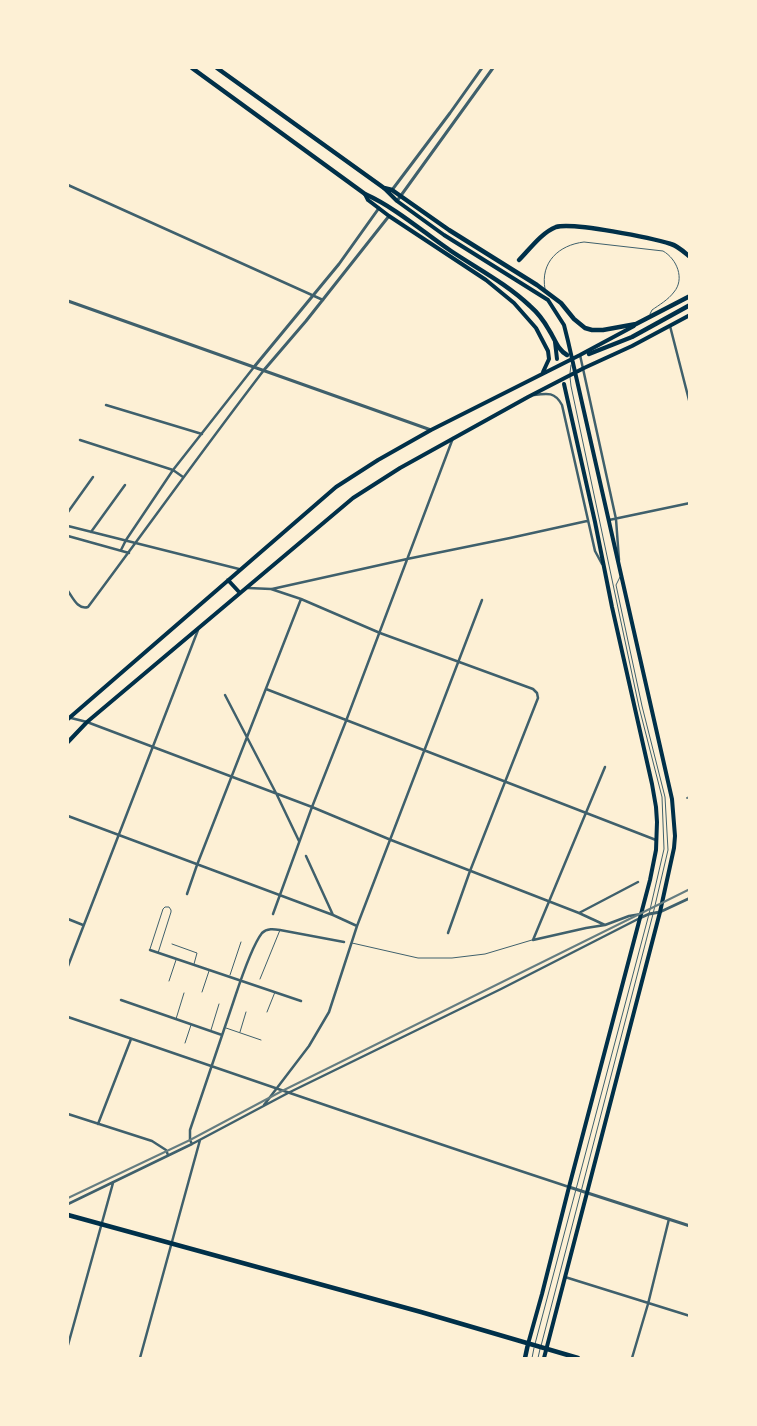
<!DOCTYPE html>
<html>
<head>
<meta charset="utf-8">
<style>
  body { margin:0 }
  #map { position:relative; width:757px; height:1426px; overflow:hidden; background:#fdf0d5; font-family:"Archivo Narrow",sans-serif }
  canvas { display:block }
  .frame { position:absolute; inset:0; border:69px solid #fdf0d5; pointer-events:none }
</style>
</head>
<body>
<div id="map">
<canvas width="757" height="1426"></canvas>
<div class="frame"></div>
</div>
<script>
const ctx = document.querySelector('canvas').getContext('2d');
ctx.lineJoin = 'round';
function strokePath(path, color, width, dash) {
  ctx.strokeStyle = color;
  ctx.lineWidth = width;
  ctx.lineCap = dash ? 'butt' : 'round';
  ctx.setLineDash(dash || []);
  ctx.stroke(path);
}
strokePath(new Path2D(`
  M545 289C540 262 559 245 584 242L663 251C677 259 685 279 674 292 668 300 659 305 652 310L650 314
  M570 373 571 365
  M352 943 418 958H452L485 954 532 940
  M172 944 197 953 194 964
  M150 949 163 909 165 907H169L171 910V912L158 953
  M230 975 241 942
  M260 979 280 930
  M169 981 176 960
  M202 992 209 971
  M267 1012 275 992
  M176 1019 184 993
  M226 1028 261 1040
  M211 1030 219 1004
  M240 1032 246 1012
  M185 1043 191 1025
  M535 1344 649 914 664 849 662 797 639 707 571 386 570 377
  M541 1346 653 914 668 850 665 797 642 706 616 585 620 577
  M532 1358 534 1348
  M538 1358 540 1349`), '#3f606c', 1);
strokePath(new Path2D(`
  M68 185 323 300
  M670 326 690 404
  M580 355 616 519 619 560
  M534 395C548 393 555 392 562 405L595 551 602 564
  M106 405 202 434
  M80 440 173 470 183 477
  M68 512 93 477
  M609 520 690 503
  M68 526 239 569
  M91 532 125 485
  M68 536 129 553
  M121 550 126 540 173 470 254 367
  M248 588 271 589 301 599 380 633 533 689 537 693 538 698 470 871 448 933
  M272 589 407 559 510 538 587 521
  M68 591C73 598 78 610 88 607 147 528 204 448 264 370
  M266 689 656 840
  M225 695 277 795 299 841
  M71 718 87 722 312 807 391 840 579 913 605 925
  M68 816 333 915 357 926
  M306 856 333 915
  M187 894 197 865 301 599
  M579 913 638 882
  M273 914 312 807 346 721 453 438
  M68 919 83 925
  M533 940 605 767
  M533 940 586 928 605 925 629 916 641 914
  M150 950 301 1001
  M68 966 198 630
  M121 1000 222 1035
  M68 1017C235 1074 401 1132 569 1187
  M264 1105 309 1046 329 1012 357 926 482 600
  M68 1114 152 1141 166 1150 168 1155
  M98 1124 131 1039
  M192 1144 190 1140V1130C204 1088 219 1045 233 1003 239 985 251 947 262 933 267 928 274 929 280 930L344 942
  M68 1204 192 1144 288 1093 501 989 640 918
  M565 1277 690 1316
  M68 1345 113 1183
  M140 1358 200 1140
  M632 1358 648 1304 669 1219`), '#3f606c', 2.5);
strokePath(new Path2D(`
  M392 190 450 113 482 68
  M397 201 493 68
  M68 301 431 430
  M254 367 339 264 379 208
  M264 370 306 321 389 216
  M640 918 649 914 660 912 690 898
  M569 1187 690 1226`), '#3f606c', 3);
strokePath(new Path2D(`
  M384 188 397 201 444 235 548 300 564 325 568 341 672 799 675 836 674 848 660 912 544 1358
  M365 194 368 200 389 216 486 280 514 303 536 328 548 351 549 359 543 372
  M555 342 557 359
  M228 580 240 593
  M68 719 336 487 378 460 431 430 580 355 634 326
  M68 742 87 722 353 498 400 468 528 397 584 368 632 346 690 315
  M528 1344 542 1294 569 1187 650 880 656 850 657 822 656 807 652 784 612 607 595 522 564 384`), '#003049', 4);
strokePath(new Path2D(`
  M192 68 365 194C396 208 423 232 451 251 478 269 507 284 530 306 538 313 544 321 549 330 555 339 557 349 567 355
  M217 68 384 188 392 190 449 230 537 285 561 303 574 319 585 328 592 330H603L636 324 690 296
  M519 260C530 249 541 233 556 227 573 222 652 238 671 244 678 246 684 252 690 257
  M589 354 632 337 690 305
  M68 1215 421 1312 578 1358
  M525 1358 528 1344`), '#003049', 4.5);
strokePath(new Path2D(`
  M687 798 690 797
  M689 806H690
  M68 1198 190 1140 282 1091 690 889`), '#657d81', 2);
</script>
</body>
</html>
